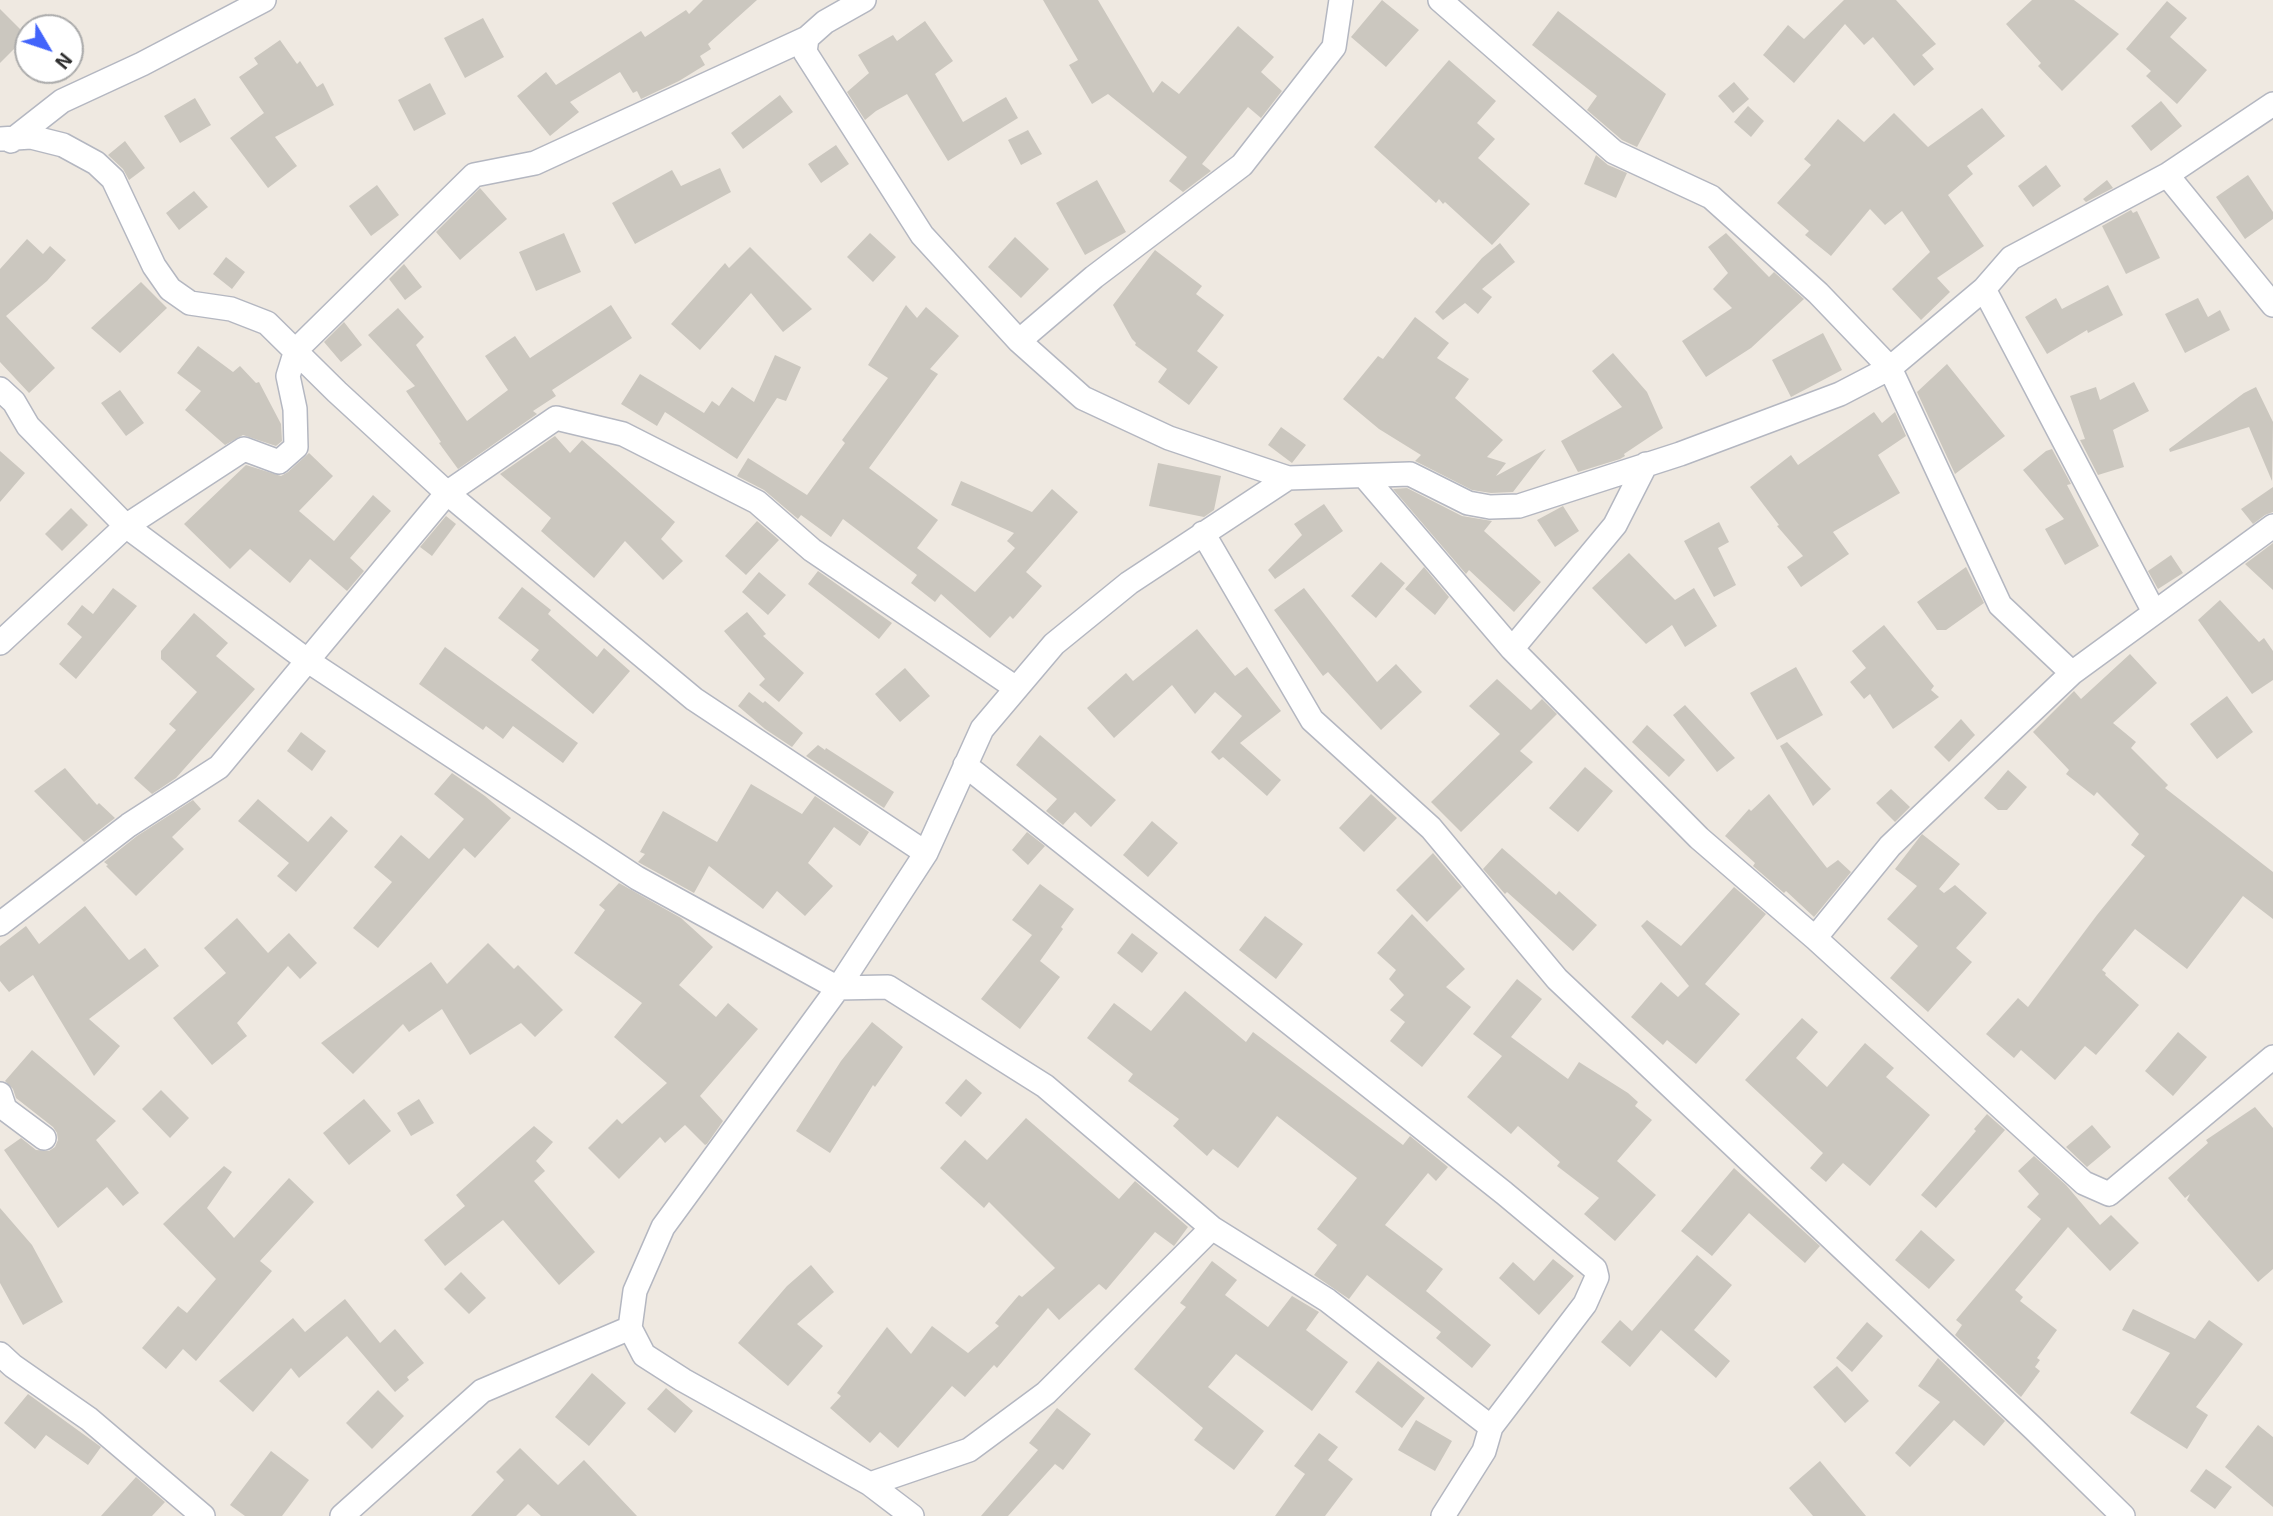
<!DOCTYPE html>
<html>
<head>
<meta charset="utf-8">
<style>
  body { margin:0 }
  #map { position:relative; width:2273px; height:1516px; overflow:hidden; background:#efe9e1; font-family:"Exo 2",sans-serif }
  canvas { display:block }
  .north { position:absolute; left:14px; top:14px; width:70px; height:70px; box-sizing:border-box; background:#fff; border:2px solid #ababab; border-radius:50%; rotate:129deg; font-size:19px; font-weight:700; line-height:28px; text-align:center; color:#2e2e2e }
  .north::after { content:''; display:block; margin:auto; width:24px; height:32px; background:#4264fb; clip-path:polygon(50% 0,100% 100%,50% 72%,0 100%) }
</style>
</head>
<body>
<div id="map">
<canvas width="2273" height="1516"></canvas>
<div class="north">N</div>
</div>
<script>
const ctx = document.querySelector('canvas').getContext('2d');
ctx.lineJoin = 'round';
function fill(path, color) {
  ctx.fillStyle = color;
  ctx.fill(path, 'evenodd');
}
function strokePath(path, color, width, dash) {
  ctx.strokeStyle = color;
  ctx.lineWidth = width;
  ctx.lineCap = dash ? 'butt' : 'round';
  ctx.setLineDash(dash || []);
  ctx.stroke(path);
}
fill(new Path2D(`
  M703 0H757L708 44 711 49 700 56 705 65 679 81 641 99 637 91 633 93 620 72 570 102 579 112 550 136 517 96 546 72 556 85 641 31 645 37 686 10 689 14Z
  M1043 0H1098L1153 93 1162 81 1179 94 1238 26 1274 57 1261 72 1282 91 1261 118 1248 107 1202 164 1211 171 1183 192 1169 181 1187 157 1108 94 1092 104 1069 65 1078 60Z
  M1382 0 1419 30 1386 67 1351 37Z
  M1844 0H1896L1936 44 1922 55 1934 69 1914 86 1873 37 1864 45 1845 24 1794 83 1763 55 1788 25 1804 39Z
  M2032 0H2074L2119 34 2062 91 2038 66 2041 63 2006 24Z
  M2167 1 2187 18 2170 37 2207 70 2177 104 2146 76 2151 71 2126 49Z
  M0 9 27 36 0 63Z
  M1558 11 1666 94 1637 147 1622 140 1587 110 1597 96 1532 45Z
  M483 18 504 57 465 78 444 38Z
  M925 21 953 61 935 74 963 122 1006 97 1018 118 948 161 907 94 876 111 865 120 847 92 869 73 858 55 893 35 897 41Z
  M280 40 297 64 300 61 317 87 323 83 334 105 275 137 297 166 268 188 230 138 264 113 239 77 258 64 254 58Z
  M1449 60 1496 101 1477 123 1495 139 1478 158 1530 204 1492 245 1445 202 1443 204 1439 199 1436 203 1374 147Z
  M1734 82 1749 99 1733 113 1718 96Z
  M430 83 446 114 414 131 398 100Z
  M780 95 793 112 743 149 731 133Z
  M195 98 211 125 180 143 164 116Z
  M2161 101 2182 126 2151 151 2131 126Z
  M1748 106 1764 121 1751 137 1734 122Z
  M1982 108 2005 136 1967 166 1973 174 1948 195 1984 246 1937 278 1950 292 1921 320 1892 289 1930 252 1902 211 1885 225 1870 209 1831 256 1805 235 1809 231 1777 203 1811 165 1804 159 1838 119 1864 142 1894 113 1928 147Z
  M1028 130 1042 154 1021 165 1008 140Z
  M125 141 145 168 129 180 123 169 108 155Z
  M836 145 849 164 821 183 808 164Z
  M1596 155 1608 165 1627 173 1616 198 1584 184Z
  M2046 165 2061 186 2033 207 2018 186Z
  M720 168 731 192 635 244 612 203 672 170 681 186Z
  M2248 175 2273 212V219L2245 239 2216 197Z
  M1097 180 1126 232 1085 255 1056 203Z
  M2107 180 2113 188 2086 202 2083 199Z
  M377 185 399 215 371 236 349 206Z
  M480 188 507 219 460 260 436 232Z
  M194 191 208 207 179 230 166 213Z
  M2131 210 2133 213 2137 211 2160 258 2126 274 2102 226Z
  M564 233 581 272 536 291 519 252Z
  M870 233 896 257 873 282 847 257Z
  M1726 233 1769 277 1774 272 1804 299 1751 348 1706 377 1682 341 1732 308 1713 289 1728 273 1708 247Z
  M1015 237 1049 269 1021 298 988 267Z
  M27 239 43 254 50 246 66 260 47 281 6 316 55 368 29 393 0 362V269Z
  M1500 243 1515 262 1482 289 1492 297 1478 314 1465 303 1443 320 1435 312 1482 258Z
  M750 247 812 309 783 332 751 293 700 350 671 324 725 263 729 268Z
  M1155 250 1202 286 1196 294 1224 315 1197 351 1218 367 1189 405 1158 382 1167 369 1135 345 1136 343 1132 339 1113 305Z
  M226 257 245 272 232 289 213 274Z
  M404 264 422 287 405 300 389 279Z
  M141 282 167 308 120 353 91 328Z
  M2108 285 2123 315 2088 333 2087 330 2047 354 2025 317 2056 298 2062 309Z
  M2198 298 2208 317 2220 310 2230 330 2185 353 2165 314Z
  M611 305 632 338 552 390 556 396 533 411 537 414 458 469 439 443 441 442 406 391 415 386 368 335 398 308 424 337 416 345 467 421 508 390 485 356 515 336 530 358Z
  M906 305 917 318 926 307 959 336 930 369 938 374 869 468 938 520 917 548 975 592 1015 548 1007 541 1014 533 951 505 961 481 1032 512 1052 489 1078 512 1026 572 1042 586 1013 619 1010 616 990 638 941 594 935 602 911 583 917 575 843 519 831 537 801 515 798 519 764 490 737 476 748 458 807 495 845 443 842 440 888 378 868 365Z
  M1415 317 1449 343 1437 358 1469 379 1455 398 1503 440 1487 457 1506 463 1496 476 1546 449 1513 492 1491 493 1472 490 1415 461 1421 455 1379 429 1343 399 1378 356 1383 359Z
  M344 322 362 345 341 362 324 342Z
  M1823 333 1842 370 1791 397 1772 360Z
  M198 346 233 372 240 366 256 383 259 382 281 424 282 441 276 446 243 435 225 445 185 410 201 391 177 373Z
  M1613 353 1647 392 1663 428 1624 454 1625 456 1620 459 1578 472 1561 441 1622 407 1592 371Z
  M775 355 801 367 786 401 777 398 737 459 665 412 657 426 621 404 640 374 704 413 712 401 719 406 732 387 754 402Z
  M1947 364 2005 436 1955 474 1917 392Z
  M2134 382 2149 411 2113 430 2124 467 2098 475 2080 440 2085 439 2070 396 2096 387 2100 400Z
  M2256 387 2273 422 2272 481 2249 427 2170 452 2169 449 2244 393Z
  M120 390 144 423 126 436 101 403Z
  M1874 412 1882 423 1895 412 1906 436 1878 455 1900 493 1833 532 1849 554 1801 587 1787 567 1803 556 1777 526 1779 525 1750 487 1791 455 1798 465Z
  M1281 427 1306 445 1292 463 1268 445Z
  M555 436 570 453 582 440 675 522 661 539 683 561 663 580 625 541 594 578 541 531 551 518 500 474Z
  M2052 449 2071 484 2067 485 2099 546 2065 565 2045 529 2064 519 2023 470 2046 451Z
  M0 451 25 473 0 502Z
  M309 453 333 476 299 511 334 541 373 495 391 511 350 558 364 571 347 591 310 559 290 583 250 549 230 569 184 524 246 465 281 476 288 472Z
  M1158 463 1221 476 1214 510 1204 517 1149 506Z
  M2273 487V512L2265 515 2253 524 2241 509Z
  M1407 488 1462 516 1492 521 1484 531 1541 582 1514 612 1469 570 1466 574 1393 489Z
  M1324 504 1343 531 1275 579 1268 570 1302 535 1294 524Z
  M1563 506 1579 531 1555 547 1537 520Z
  M71 508 88 525 62 551 45 534Z
  M446 516 456 524 432 556 420 547Z
  M757 521 779 540 746 575 725 556Z
  M1719 522 1729 542 1718 548 1736 585 1714 597 1684 541Z
  M2273 543V590L2245 564Z
  M1629 553 1675 600 1694 588 1717 626 1685 647 1672 625 1646 644 1592 588Z
  M2171 555 2183 573 2158 589 2148 571Z
  M1381 562 1405 583 1376 618 1351 596Z
  M1424 567 1449 597 1435 615 1405 589Z
  M1966 567 1984 603 1946 630H1937L1917 602Z
  M818 571 892 623 879 639 808 584Z
  M759 572 786 595 768 615 742 592Z
  M522 587 551 610 548 614 597 657 604 648 630 671 593 714 531 660 539 650 498 618Z
  M113 588 137 606 76 679 59 664 82 637 67 624 82 605 93 614Z
  M1304 588 1377 682 1396 664 1422 692 1381 730 1328 672 1323 676 1274 610Z
  M2220 600 2259 642 2264 638 2273 651V680L2252 694 2198 620Z
  M747 612 766 634 763 636 804 673 779 702 759 685 765 679 724 631Z
  M194 613 228 643 216 656 255 689 176 778 152 794 134 778 176 730 169 724 197 692 161 659V651Z
  M1884 625 1934 686 1931 690 1939 697 1893 729 1870 694 1864 699 1850 682 1866 668 1852 651Z
  M1197 629 1235 676 1247 667 1281 711 1240 743 1281 780 1267 796 1223 757 1219 760 1211 752 1242 716 1215 692 1195 714 1172 685 1114 738 1087 708 1126 673 1133 681Z
  M445 647 578 743 563 763 513 726 503 739 486 726 483 730 419 684Z
  M2130 654 2157 683 2113 723 2136 742 2131 748 2168 785 2165 788 2273 872V919L2243 896 2187 969 2135 929 2102 970 2106 973 2105 975 2139 1005 2096 1055 2085 1046 2055 1080 2021 1050 2014 1058 1986 1034 2018 998 2028 1007 2097 915 2145 856 2131 845 2139 834 2097 792 2094 796 2066 774 2069 770 2033 732 2074 691 2081 699Z
  M1796 667 1823 715 1777 740 1750 693Z
  M905 668 930 696 900 722 875 694Z
  M1497 679 1531 710 1542 699 1557 714 1520 751 1533 762 1461 832 1431 802 1500 734 1469 706Z
  M749 692 763 703 765 701 803 733 792 747 765 729 738 706Z
  M2227 696 2253 732 2217 759 2190 724Z
  M1685 705 1735 758 1717 772 1673 715Z
  M1961 719 1975 735 1949 762 1934 747Z
  M1647 725 1685 760 1669 777 1632 742Z
  M301 732 326 751 312 771 287 751Z
  M1040 735 1116 800 1091 827 1075 812 1063 825 1046 811 1057 799 1016 765Z
  M1787 742 1831 789 1813 806 1780 746Z
  M818 745 825 750 826 748 894 792 884 808 806 756Z
  M1585 767 1613 791 1578 832 1549 808Z
  M65 768 97 805 99 803 115 818 84 842 34 791Z
  M2008 770 2027 787 2007 810H1998L1984 798Z
  M452 773 485 796 511 818 475 858 464 848 378 948 353 928 392 882 374 867 401 835 429 859 464 819 434 794Z
  M751 784 802 814 815 796 869 832 860 846 834 827 808 863 833 886 805 916 777 891 763 909 709 866 694 893 638 862 645 854 640 852 663 811 717 842Z
  M1891 789 1910 807 1895 822 1876 803Z
  M1371 794 1397 818 1364 852 1339 828Z
  M1769 794 1827 868 1838 860 1851 872 1814 917 1786 891 1784 893 1753 866 1755 863 1725 836 1749 809 1751 811Z
  M258 799 308 842 331 816 348 831 296 892 277 876 289 863 238 821Z
  M193 800 201 809 172 837 184 849 136 896 106 866 108 865 104 862 137 836Z
  M1152 821 1178 843 1148 877 1123 855Z
  M1027 832 1045 846 1028 865 1012 850Z
  M1922 834 1960 864 1939 889 1944 893 1955 885 1987 913 1956 948 1972 962 1928 1012 1890 978 1918 946 1887 919 1917 886 1895 869Z
  M1502 848 1556 895 1559 891 1597 925 1573 951 1507 892 1505 894 1483 869Z
  M1433 853 1462 887 1427 922 1396 890Z
  M619 883 681 918 713 947 679 985 716 1017 728 1003 758 1029 700 1096 723 1121 707 1144 705 1145 685 1125 665 1143 660 1137 619 1179 588 1148 617 1119 622 1124 667 1083 614 1037 642 1003 574 953 605 910 599 905Z
  M1040 884 1074 909 1061 927 1063 929 1040 961 1060 977 1020 1029 981 999 1032 935 1012 920Z
  M1734 887 1766 914 1705 984 1740 1014 1696 1064 1667 1040 1663 1045 1631 1017 1661 982 1678 997 1689 986 1641 926 1647 920 1681 946Z
  M85 906 129 960 145 948 159 966 89 1019 120 1046 94 1076 33 975 9 992 0 981V946L26 926 39 944Z
  M1412 914 1465 969 1446 987 1471 1007 1422 1067 1390 1041 1405 1022 1390 1010 1404 995 1389 979 1396 970 1377 953Z
  M1265 916 1303 944 1276 979 1239 950Z
  M237 918 268 953 289 933 317 963 300 979 288 966 237 1023 247 1036 212 1065 173 1018 226 973 204 948Z
  M1132 933 1158 953 1142 973 1117 953Z
  M488 943 514 969 518 965 563 1010 535 1037 521 1023 470 1055 442 1009 409 1032 403 1024 353 1074 321 1043 431 962 447 984Z
  M1517 979 1542 999 1511 1037 1568 1079 1579 1062 1628 1093 1638 1102 1635 1106 1652 1120 1617 1161 1656 1195 1615 1241 1584 1214 1599 1198 1557 1166 1560 1162 1518 1126 1511 1134 1467 1097 1502 1056 1473 1034Z
  M1185 991 1246 1042 1253 1032 1403 1145 1410 1136 1448 1167 1436 1181 1428 1173 1385 1225 1443 1269 1426 1291 1491 1345 1472 1368 1436 1338 1441 1332 1367 1275 1349 1299 1314 1275 1337 1245 1317 1229 1357 1178 1277 1116 1238 1168 1213 1149 1207 1156 1173 1126 1179 1119 1128 1081 1133 1074 1087 1038 1114 1003 1151 1031Z
  M1802 1018 1818 1032 1796 1058 1827 1087 1865 1043 1894 1068 1886 1077 1930 1115 1870 1186 1843 1163 1826 1182 1810 1168 1823 1153 1745 1080Z
  M872 1022 903 1047 875 1087 873 1085 830 1153 796 1131 841 1061Z
  M2178 1032 2207 1057 2173 1096 2145 1071Z
  M32 1050 116 1121 96 1140 139 1193 123 1206 107 1187 58 1228 4 1150 21 1138 36 1150 49 1151 55 1147 58 1140 57 1133 53 1127 16 1098 13 1089 5 1081Z
  M966 1079 982 1093 961 1117 945 1103Z
  M161 1090 189 1118 170 1138 142 1109Z
  M364 1099 391 1131 349 1165 323 1133Z
  M419 1099 434 1123 411 1136 397 1113Z
  M2255 1107 2273 1128V1269L2258 1282 2187 1200 2190 1194 2185 1198 2168 1178 2208 1143 2206 1140Z
  M1987 1114 2005 1130 1936 1208 1921 1195 1976 1131 1974 1129Z
  M1026 1118 1119 1199 1135 1181 1188 1227 1174 1246 1155 1232 1106 1290 1099 1284 1059 1320 1048 1308 997 1368 994 1365 965 1397 952 1386 898 1448 880 1432 870 1443 830 1408 841 1396 837 1393 887 1327 911 1354 932 1326 968 1353 999 1326 995 1323 1019 1295 1022 1297 1055 1268 989 1202 984 1208 940 1168 965 1140 987 1160Z
  M2092 1125 2111 1147 2087 1167 2066 1147Z
  M534 1126 553 1142 536 1161 545 1171 534 1181 595 1252 559 1285 503 1220 445 1266 424 1240 465 1206 456 1195Z
  M2034 1156 2066 1185 2100 1225 2111 1215 2139 1243 2110 1271 2068 1227 2015 1290 2023 1297 2020 1301 2057 1330 2037 1358 2040 1360 2035 1367 2040 1371 2021 1397 1955 1335 1962 1325 1956 1320 2041 1219 2027 1207 2039 1194 2018 1171Z
  M224 1166 232 1172 207 1208 234 1238 289 1178 314 1202 260 1261 272 1271 196 1361 183 1349 166 1369 142 1348 178 1306 187 1313 216 1279 163 1224Z
  M1734 1168 1820 1246 1805 1263 1749 1213 1712 1256 1681 1231Z
  M0 1208 32 1245 63 1302 23 1325 0 1283Z
  M1921 1230 1955 1260 1929 1289 1895 1260Z
  M1697 1255 1732 1285 1694 1330 1730 1361 1716 1378 1661 1330 1630 1367 1601 1342 1620 1320 1632 1331Z
  M1553 1259 1574 1276 1539 1315 1499 1278 1513 1262 1534 1281Z
  M1212 1261 1237 1280 1225 1295 1268 1327 1292 1296 1319 1312 1306 1330 1348 1362 1312 1411 1236 1354 1208 1387 1264 1431 1234 1470 1194 1440 1203 1428 1134 1369 1186 1307 1180 1303Z
  M811 1265 834 1292 797 1324 823 1346 788 1386 738 1343 787 1286Z
  M461 1272 486 1298 469 1314 444 1289Z
  M345 1299 380 1343 395 1329 424 1363 407 1377 409 1380 395 1392 347 1336 299 1378 291 1368 253 1412 219 1381 293 1318 305 1332Z
  M2133 1309 2195 1339 2209 1320 2243 1344 2196 1407 2208 1415 2187 1449 2130 1413 2170 1353 2122 1330Z
  M1867 1322 1883 1336 1852 1372 1836 1358Z
  M1938 1358 2005 1421 1984 1446 1954 1420 1910 1467 1895 1453 1940 1402 1918 1386Z
  M1378 1361 1425 1398 1402 1428 1355 1392Z
  M1837 1366 1869 1401 1845 1423 1813 1387Z
  M592 1373 626 1403 589 1446 555 1417Z
  M666 1388 693 1411 675 1433 647 1409Z
  M378 1390 404 1416 372 1449 346 1423Z
  M28 1394 101 1447 88 1465 46 1435 35 1449 4 1423Z
  M1057 1408 1091 1434 1063 1470 1055 1464 1008 1516H981L1038 1450 1029 1443Z
  M1416 1420 1452 1441 1435 1471 1398 1450Z
  M2258 1425 2273 1437V1507L2225 1467Z
  M1319 1433 1338 1447 1328 1460 1353 1479 1325 1516H1275L1305 1474 1294 1466Z
  M520 1448 558 1485 584 1460 637 1516H541L528 1504 516 1516H471L504 1480 496 1472Z
  M271 1451 309 1480 282 1516H245L230 1505Z
  M1820 1461 1866 1516H1813L1789 1488Z
  M2206 1469 2232 1487 2215 1509 2190 1491Z
  M136 1477 165 1502 152 1516H101Z`), '#cbc7bf');
const minor = new Path2D(`
  M1440 0 1614 152 1711 197 1818 293 1890 368 2000 605 2072 673
  M807 38 805 52 922 235 1019 341 1083 398 1169 438 1288 478 1410 474 1468 503 1490 507 1519 506 1680 454 1840 394 1890 368 1984 289 2011 258 2167 175 2273 104
  M0 139 31 137 63 145 96 163 113 179 154 266 170 289 190 303 231 309 267 323 337 392 447 493 694 699 926 853
  M11 141 62 101 142 64 264 0
  M2167 175 2273 305
  M1984 289 2154 612
  M1019 341 1094 277 1242 165 1334 47 1341 0
  M0 389 14 402 28 426 126 526 308 661 637 878 838 988 888 987 1045 1086 1212 1228 1327 1300 1491 1427
  M1365 477 1512 649 1699 838 1815 938 2084 1183 2109 1194 2273 1057
  M1203 533 1312 720 1431 828 1557 979 2034 1429 2123 1516
  M0 643 126 526 244 449 279 462 296 447 295 409 288 376 296 350 474 175 535 163 807 38 825 22 864 0
  M1512 649 1615 525 1646 464
  M965 765 1504 1193 1595 1269 1597 1277 1585 1304 1491 1427 1484 1451 1443 1516
  M0 924 129 825 219 767 447 493 556 418 623 434 757 502 812 550 1016 688
  M1815 938 1890 846 2072 673 2273 526
  M0 1094 5 1109 44 1138
  M0 1354 13 1366 89 1419 203 1516
  M870 1484 969 1450 1046 1393 1212 1228
  M342 1516 482 1391 630 1328
  M912 1516 870 1484 683 1380 644 1355 630 1328 635 1291 663 1227 838 988 926 853 982 729 1054 644 1129 583 1288 478`);
strokePath(minor, '#b4b7c1', 26);
strokePath(minor, '#fff', 23);
</script>
</body>
</html>
